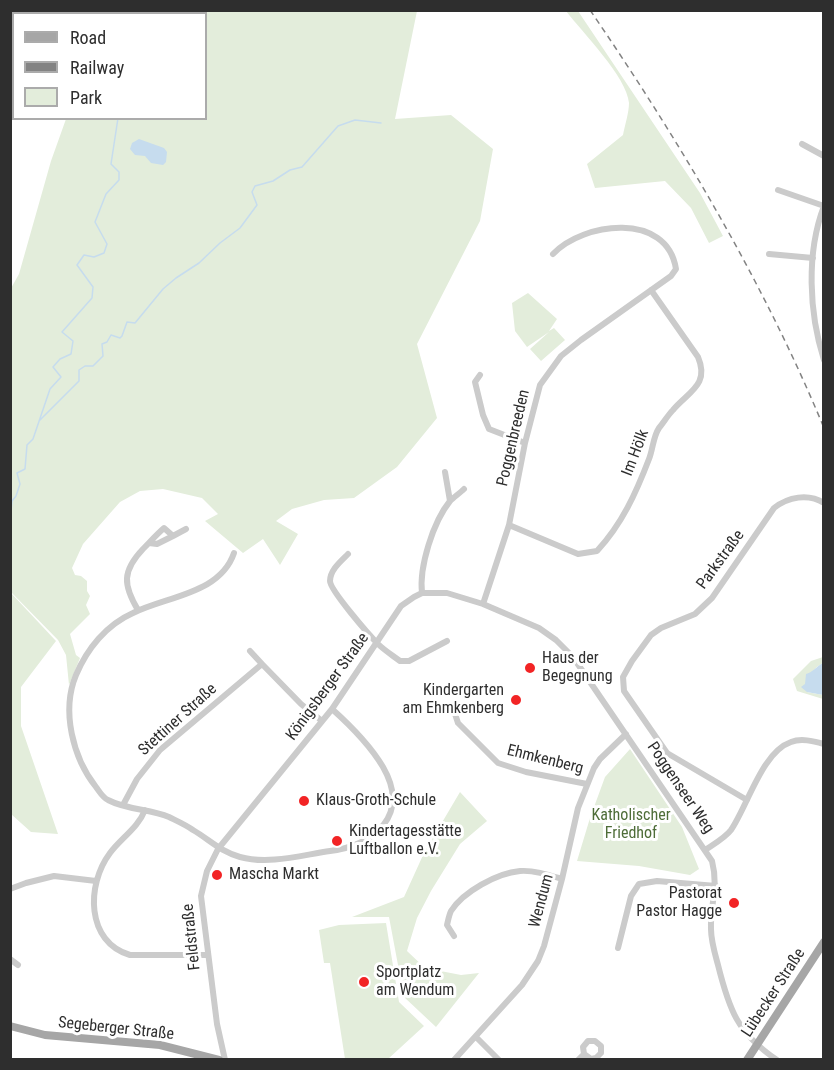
<!DOCTYPE html>
<html>
<head>
<meta charset="utf-8">
<style>
  body { margin:0 }
  #map { position:relative; width:834px; height:1070px; overflow:hidden; background:#fff; font-family:"Roboto Condensed",sans-serif }
  canvas { display:block }
  .frame { position:absolute; inset:0; border:12px solid #2e2e2e; pointer-events:none }
  .legend { position:absolute; left:12px; top:12px; width:195px; height:108px; box-sizing:border-box; background:#fff; border:2px solid #ababab; margin:0; padding:8px 10px; list-style:none; font-size:18px; color:#2e2e2e }
  .legend li { display:flex; align-items:center; gap:12px; height:30px }
  .legend b { width:30px; border:2px solid #ababab }
</style>
</head>
<body>
<div id="map">
<canvas width="834" height="1070"></canvas>
<div class="frame"></div>
<ul class="legend">
<li><b style="height:8px;background:#a6a6a6"></b>Road</li>
<li><b style="height:8px;background:#838383"></b>Railway</li>
<li><b style="height:16px;background:#e3eddb"></b>Park</li>
</ul>
</div>
<script>
const ctx = document.querySelector('canvas').getContext('2d');
ctx.lineJoin = 'round';
function fill(path, color) {
  ctx.fillStyle = color;
  ctx.fill(path, 'evenodd');
}
function strokePath(path, color, width, dash) {
  ctx.strokeStyle = color;
  ctx.lineWidth = width;
  ctx.lineCap = dash ? 'butt' : 'round';
  ctx.setLineDash(dash || []);
  ctx.stroke(path);
}
function label(font, color, halo, rows, align = 'center') {
  ctx.font = font + ' "Roboto Condensed",sans-serif';
  ctx.lineWidth = 6;
  ctx.setLineDash([]);
  ctx.textBaseline = 'middle';
  ctx.strokeStyle = halo;
  ctx.fillStyle = color;
  for (const [text, x, y, turn = 0] of rows) {
    ctx.save();
    ctx.translate(x, y);
    ctx.rotate((+turn || 0) * Math.PI / 180);
    ctx.textAlign = isNaN(turn) ? turn : align;
    if (halo) ctx.strokeText(text, 0, 0);
    ctx.fillText(text, 0, 0);
    ctx.restore();
  }
}
fill(new Path2D(`
  M80 11H417L395 119 451 115 493 149 480 221 417 344 437 418 397 467 354 498 324 500 292 509 276 521 298 534 280 565 263 539 243 553 205 521 218 514 202 498 163 489 140 491 120 502 83 544 72 568 75 575 81 576 87 581V591L90 596 86 605 90 614 70 634 76 655 80 658 69 685 66 655 58 640 11 592 10 290 19 274 51 161 66 119 206 118V14L78 13Z
  M566 11H578L700 193 723 236 709 243 691 208 665 181 595 188 587 164 623 135C625 125 629 112 629 103 627 77 582 32 566 11Z
  M528 293 557 319 549 331 554 328 565 340 541 361 530 349 549 332 527 347 515 331 512 303Z
  M11 593 56 641 21 687V726L58 834 31 832 11 814Z
  M823 657V663C810 670 810 678 807 692L823 695V699L797 691 793 679 811 661Z
  M630 749 682 827 699 869 690 875 639 866 577 861 590 818 605 777Z
  M460 792 487 821 460 844 431 891 417 918 407 951 425 968 461 975 479 973 436 1027 404 997 389 917H352L404 897 424 853Z
  M386 923 399 1002 424 1026 388 1059H345L330 963H324L319 930 339 925Z`), '#e3eddb');
fill(new Path2D(`
  M139 139 164 148 167 152 166 162 163 165 151 163 145 156 135 155 130 149 132 143Z
  M823 663V695L807 692 801 687 805 684 806 674C812 673 817 666 823 663Z`), '#c6dcee');
strokePath(new Path2D(`
  M125 10 126 14
  M170 14 174 10
  M39 421 79 381V370L85 366H93L103 356 102 344 107 342 111 335 120 338 122 336 127 322 135 323 163 289 176 278 199 263 220 243 240 228 257 205 252 192 255 186 273 181 290 170 302 167 338 126 355 120 381 123
  M10 521 12 501 16 496 20 484 17 473 25 469 27 445 33 439 50 389 61 377 53 367 60 359 71 354 73 341 62 332 92 298 93 287 77 265 84 255 94 257 104 253 107 244 95 222 106 194 119 180V172L111 164 118 118`), '#c6dcee', 1.5);
strokePath(new Path2D(`
  M72 14 74 10
  M10 96 14 93
  M802 144 824 156
  M778 190 824 206
  M824 206C806 253 809 313 824 360
  M769 254 813 258
  M480 375 475 382 483 415 489 429 525 443
  M445 472 450 501
  M509 525 578 554 597 551C622 524 636 493 649 459 653 449 653 437 659 428 664 422 668 415 673 410 688 392 710 385 698 357L651 290
  M173 536 186 529
  M234 553C220 594 167 596 133 613 106 625 87 649 76 675 61 711 73 758 96 787 99 791 103 798 108 800 127 810 150 809 169 817 177 821 186 825 193 830 210 840 221 852 240 857 269 865 302 855 330 851 376 845 410 814 383 767 370 745 351 726 332 709
  M348 554C341 561 330 570 330 581 330 590 369 635 378 644 384 650 392 655 400 661H409L447 641
  M422 593C419 567 433 522 450 501 454 497 460 493 464 489
  M483 604 509 525 525 443 540 385 561 356 581 340 671 276 676 269C667 211 583 222 553 254
  M138 610C123 585 122 571 143 549 150 542 156 535 164 528L173 536 157 544 149 543
  M250 651 262 664
  M452 705 458 723 498 763 526 772 587 784
  M747 800 667 753 624 691 623 677 632 661 651 635 661 628 695 614 712 598 774 508C788 497 808 493 824 503
  M123 805 137 779 160 750 262 664 301 704 322 721
  M145 810C138 828 121 838 110 853 86 885 86 942 130 955H207
  M705 850C714 844 725 838 731 830 748 805 762 752 791 742 801 738 813 741 824 744
  M10 889 26 883 54 876 96 881
  M454 936 447 925C448 921 449 915 451 911 463 892 497 873 520 871 534 870 549 875 562 879
  M618 948 631 896 639 884 657 881 716 886
  M10 959 18 965
  M476 1037 499 1060
  M225 1060 217 1024 201 896 207 871 218 849 332 709 401 606 414 597 422 593H447L483 604 539 628 556 640 573 657 712 861C719 888 710 904 711 929 711 941 715 954 718 965 729 1009 737 1033 777 1060
  M454 1060 522 985 538 961 544 946 562 879 578 808 594 768 600 759 626 734
  M578 1060 584 1054 583 1047 588 1041H595L601 1046V1053L596 1058 591 1059 584 1054`), '#cbcbcb', 6);
strokePath(new Path2D(`
  M10 1026 45 1035 160 1045 219 1060
  M747 1060 824 942`), '#a6a6a6', 8);
strokePath(new Path2D(`
  M590 10C679 140 764 283 824 428`), '#838383', 1.5, [6, 4.5]);
for (const [x, y, r, color] of [
  [530,668,6,"#f22425"],
  [516,700,6,"#f22425"],
  [304,801,6,"#f22425"],
  [337,841,6,"#f22425"],
  [217,875,6,"#f22425"],
  [734,903,6,"#f22425"],
  [364,982,6,"#f22425"]
]) {
  const dot = new Path2D();
  dot.arc(x, y, r, 0, 2 * Math.PI);
  ctx.fillStyle = color;
  ctx.fill(dot);
  strokePath(dot, '#fff', 2);
}
label('16px', '#2e2e2e', '#fff', [
  ["Poggenbreeden",514,438,-77],
  ["Im Hölk",636,453,-69],
  ["Parkstraße",721,560,-54],
  ["Königsberger Straße",328,687,-54],
  ["Stettiner Straße",178,720,-42],
  ["Ehmkenberg",545,760,14],
  ["Poggenseer Weg",680,788,56],
  ["Wendum",542,901,-75],
  ["Feldstraße",192,937,-96],
  ["Lübecker Straße",774,993,-57],
  ["Segeberger Straße",116,1029,6]
]);
label('16px', '#2e2e2e', '#fff', [
  ["Haus der",542,659],
  ["Begegnung",542,677],
  ["Kindergarten",504,691,"right"],
  ["am Ehmkenberg",504,709,"right"],
  ["Klaus-Groth-Schule",316,801],
  ["Kindertagesstätte",349,832],
  ["Luftballon e.V.",349,850],
  ["Mascha Markt",229,875],
  ["Pastorat",722,894,"right"],
  ["Pastor Hagge",722,912,"right"],
  ["Sportplatz",376,973],
  ["am Wendum",376,991]
], 'left');
label('16px', '#4e6d38', '#fff', [
  ["Katholischer",631,816],
  ["Friedhof",631,834]
]);
</script>
</body>
</html>
